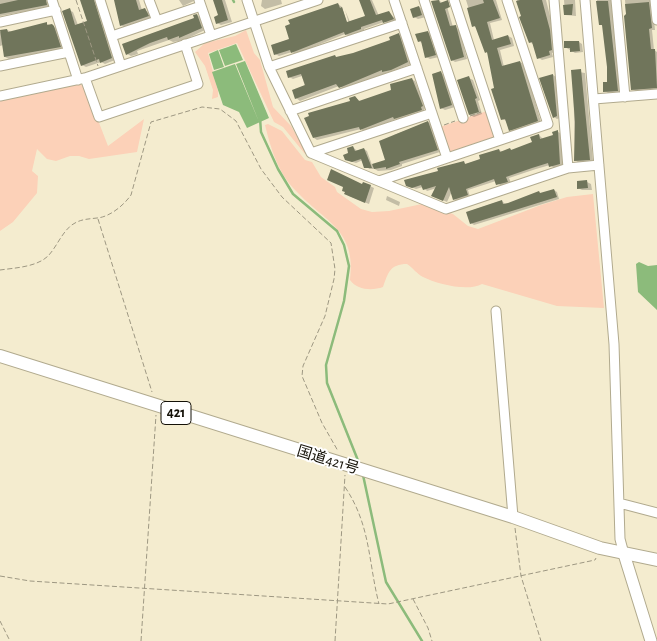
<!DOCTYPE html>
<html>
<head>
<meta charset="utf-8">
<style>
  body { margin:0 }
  canvas { display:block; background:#f4eccf }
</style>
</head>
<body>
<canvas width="657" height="641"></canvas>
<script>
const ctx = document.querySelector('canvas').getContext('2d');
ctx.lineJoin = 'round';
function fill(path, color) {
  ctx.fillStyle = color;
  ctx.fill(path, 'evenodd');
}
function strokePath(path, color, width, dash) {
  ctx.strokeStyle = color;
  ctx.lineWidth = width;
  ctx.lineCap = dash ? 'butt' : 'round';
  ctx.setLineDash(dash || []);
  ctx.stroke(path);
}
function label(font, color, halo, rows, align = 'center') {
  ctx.font = font + ' "Alegreya Sans","Noto Sans JP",sans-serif';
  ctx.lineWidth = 4;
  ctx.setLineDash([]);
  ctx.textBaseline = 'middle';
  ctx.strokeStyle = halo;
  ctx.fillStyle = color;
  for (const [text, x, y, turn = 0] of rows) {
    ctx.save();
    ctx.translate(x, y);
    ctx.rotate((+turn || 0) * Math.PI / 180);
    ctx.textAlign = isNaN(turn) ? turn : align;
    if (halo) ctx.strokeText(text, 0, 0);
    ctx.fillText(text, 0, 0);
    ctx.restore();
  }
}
fill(new Path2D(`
  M246 30 254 53 260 60 273 107 291 126 305 150V154L283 127 274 122 237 43 208 53 218 91V97L212 99 213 90 205 66 195 52 205 43 235 36Z
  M80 84 86 89 108 146 144 119 137 152 89 159 79 156H70L56 161 47 159 37 149 32 171 38 176 37 193 13 222 0 231V100Z
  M487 111 494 138 449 152 440 127Z
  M268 124 282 131 305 160 312 162 321 177 335 187 337 192 361 209 372 212 389 211 422 204 453 214 468 226 478 229 541 205 567 197 593 194 604 308 557 306 482 284C468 292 437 284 423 277 417 274 413 268 407 264 390 264 388 273 383 287 372 291 357 290 350 280 357 230 325 222 296 191 278 173 271 149 265 125Z`), '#fcd1b8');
fill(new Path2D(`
  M236 44 243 60 225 66 219 50 228 47 231 54 228 47Z
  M218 50 224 67 214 70 209 54Z
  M245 61 269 118 247 128 239 112 223 105 212 72 235 64 259 122 236 64Z
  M639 262 648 266 657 265V310L638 292 636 264Z`), '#8cbb7b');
fill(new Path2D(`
  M0 0H49L50 7 0 16Z
  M82 0H96L115 60 105 64 101 62 86 67 82 65 69 10 73 12 78 25 89 21Z
  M115 0H139L142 10 149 12 152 18 125 28 121 25Z
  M179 0H196L183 6Z
  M214 0H225L232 22 221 25 217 23 220 16Z
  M262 0H281L282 4 265 9 261 6Z
  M362 0H372L379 16 389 12 397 21 388 24 384 22 364 29V31L350 37 345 34 296 54 292 52 279 56 275 54 291 39 338 4 342 7 348 28 350 27 345 10 350 22 366 17Z
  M439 0 442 3 448 2 450 3H447L448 10 453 27 459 29 467 59 455 62 452 60 432 2Z
  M466 0H496L502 20 490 23 494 40 508 36 512 38 514 46 500 50 504 67 520 62 524 64 541 122 513 132 510 130 507 121 502 119 489 54 486 52 478 29 474 26Z
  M517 0H546L554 32 555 52 552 53 553 57 542 60 539 58 534 45 530 42Z
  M564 0H575L576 16 565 15Z
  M597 0H612L621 92 608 93 605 91 608 83 607 53 603 26 600 24Z
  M625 0H652L655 30H652L654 50 657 52V89L636 91 632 89Z
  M419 7 423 9 426 17 418 19 414 17Z
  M197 15 201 18 205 30 184 40 173 42 169 40 137 51 138 54 131 56 127 54 196 19Z
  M47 24 58 29 64 49 9 59 5 57 3 45 0 46V32L7 30 12 32Z
  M427 32 431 34 439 57 430 59 426 57 422 43 419 41Z
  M398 35 402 37 411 64 344 89 339 86 300 101 296 98 305 87 302 76 293 79 289 77 391 41Z
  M579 42 582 44 583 52 575 53 565 47Z
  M573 71 585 73 593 161 579 163 575 160Z
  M441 73 445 75 455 107 445 110 441 108Z
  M553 75 556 77 560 118 557 119 554 117Z
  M469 78 473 80 480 100 478 101 482 114 474 117 470 115Z
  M411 79 415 81 426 108 424 109V112L398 120 396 119 364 132 361 129 317 140 314 138 355 97 361 102 392 90Z
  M428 122 431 124 440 152 402 164V166L391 170 378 171 373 168 374 169H369L363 160 356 163 346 160 353 147 357 151 364 149 367 151 372 165 386 160 394 135Z
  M558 132 562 134 563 166 554 168 550 165 536 169 509 178 511 183 501 186 496 181 468 190 470 197 458 201 454 199 452 191 447 202 438 198 437 188 427 191 423 187 416 189 411 187 439 172 464 163 468 165 499 150 503 152 510 149 512 151 533 143 539 135 543 139 555 136 554 133Z
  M587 182 591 184 592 190H582L578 188Z
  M370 186 374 188 369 204 349 196 345 187Z
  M554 190 557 192 559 199 474 225 471 223 502 201 506 205Z
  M387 196 400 202 399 206 386 200Z`), '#0003');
strokePath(new Path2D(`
  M233 0 234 2
  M260 118 261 132 278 169 293 194 337 231 344 245 349 266 344 301 326 365 327 383 359 463
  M363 475 386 582 422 641`), '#8cbb7b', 2.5);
fill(new Path2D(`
  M18 0H46L47 5 0 14V4Z
  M80 0H94L112 58 100 63 99 59 81 66 62 11 70 8 75 25 87 21Z
  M114 0H136L139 10 145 8 149 16 120 26Z
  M213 0H222L228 20 216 24 214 17 218 15Z
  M359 0H370L376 15 389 11 394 19 383 23 382 20 361 27V29L345 35 344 32 291 53 290 50 274 55 271 45 289 39 285 26 290 24 288 20 338 3 340 8 342 7 347 22 365 16Z
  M439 0 440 3 448 0 450 7 445 9 450 26 456 25 464 57 451 61 431 1Z
  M483 0H493L500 18 487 22 492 40 508 35 511 44 497 48 502 66 520 61 538 121 509 131 505 119 501 120 491 89 494 88 487 52 485 53 475 26 472 27 467 8 484 3Z
  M520 0H542L550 30 552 50 549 51 550 55 537 59 532 42 529 43 519 17 521 16 516 1Z
  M596 1H608L618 91 603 92V82H607V67L602 25H599Z
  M649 2 652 28 649 29 651 49H655L657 88 631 90 624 16 626 14 625 4Z
  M573 4 572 15H564L563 5Z
  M419 6 422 15 413 18 410 9Z
  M197 14 202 28 179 38V36L168 40 167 37 150 43 126 55 122 44 194 18 193 15Z
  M47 22V25L52 24 54 26 61 47 4 57 0 30 7 29 8 32Z
  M428 31 436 55 425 58 421 41 418 42 415 34Z
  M399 33 408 62 391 70 382 72V70L339 88 336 84 295 99 292 90 305 85 301 74 288 78 286 71 335 55 336 57 353 53 390 40 389 37Z
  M564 41H579L580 51 570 52V48H564Z
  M581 69 590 160 574 161 575 122 571 70Z
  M441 71 452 105 440 109 432 74Z
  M553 74 557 116 553 118 539 78Z
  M469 76 477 98 475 99 479 112 469 115 457 80Z
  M412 78 423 106 421 107 422 110 394 119 393 117 360 130 359 127 313 138 304 118 309 116 308 113 350 101 349 98 355 96 359 101 391 90 390 84Z
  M428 121 438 150 399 162 400 164 386 169V167L374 169 372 164 385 160 379 141Z
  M558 130 560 164 549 167 548 163 532 168 506 177 508 182 496 185 494 179 466 189 468 195 453 200 449 187 443 201 431 196 436 186 423 190 421 185 412 188 406 186 404 180 438 171 437 168 464 161 465 164 480 159 479 155 499 149 500 152 510 148 511 150 532 142 530 137 539 134 540 139 553 135 552 132Z
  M353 146 355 151 364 148 372 168H364L361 159 352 162 345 160 343 155 348 153 347 148Z
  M331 169 362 184 363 182 371 185 365 203 344 194 345 192 342 191 343 187 327 180Z
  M587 180 588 188 577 189V181Z
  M554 189 557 197 470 224 466 212 502 200 503 204 508 203 539 191 540 193Z`), '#70755b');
const minor = new Path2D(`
  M52 0 78 80
  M100 0 121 66
  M149 0 157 21
  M199 0 211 35
  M247 0 269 67 311 153 446 209 568 168 599 165
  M394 0 447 158
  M424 0 463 118
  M454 0 500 140
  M554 0 568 168
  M585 0 614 344 620 539 624 554
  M616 0 625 97
  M655 0 657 20
  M0 22 56 10
  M112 36 201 6
  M0 66 69 52
  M269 67 402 23
  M85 78 99 117 198 84 185 44
  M0 96 85 78 318 0
  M594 99 657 94
  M290 111 417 68
  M311 153 432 113
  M379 181 548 124 507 0
  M496 311 513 517
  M619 503 657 513`);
const major = new Path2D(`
  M624 554 651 641`);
const highway = new Path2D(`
  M0 356 513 517 600 548 657 560`);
strokePath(minor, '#b1aa8e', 11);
strokePath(major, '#b1aa8e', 13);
strokePath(highway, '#b1aa8e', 14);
strokePath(new Path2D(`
  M76 0 98 66
  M470 116 481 112
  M444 125 455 121
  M98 219 152 392
  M0 270C14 268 37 267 48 256 57 247 63 229 75 223 82 219 89 219 97 218 110 217 124 205 131 195L151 122 202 107 220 109 236 121 261 169 282 197 331 243 335 269 334 279 325 316 303 366 302 376 322 423 338 451
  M345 487C371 526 368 561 379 604
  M515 528 521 576 541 641
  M0 576 30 581 388 604 595 560 596 558
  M413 599 428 628 432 641
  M0 621 10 641
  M141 641 156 415
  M335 641 345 475`), '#9d9782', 1, [5, 2.5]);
strokePath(minor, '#fff', 9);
strokePath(major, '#fff', 11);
strokePath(highway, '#fff', 12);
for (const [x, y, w] of [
  [176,413,30]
]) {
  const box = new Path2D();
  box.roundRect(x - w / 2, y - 11.5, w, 23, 4);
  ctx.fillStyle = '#fff';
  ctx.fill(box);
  strokePath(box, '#141107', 1);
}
label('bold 14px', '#141107', null, [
  ["421",176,413]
]);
label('15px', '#141107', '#fff', [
  ["国道421号",328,460,17]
]);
</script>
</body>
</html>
